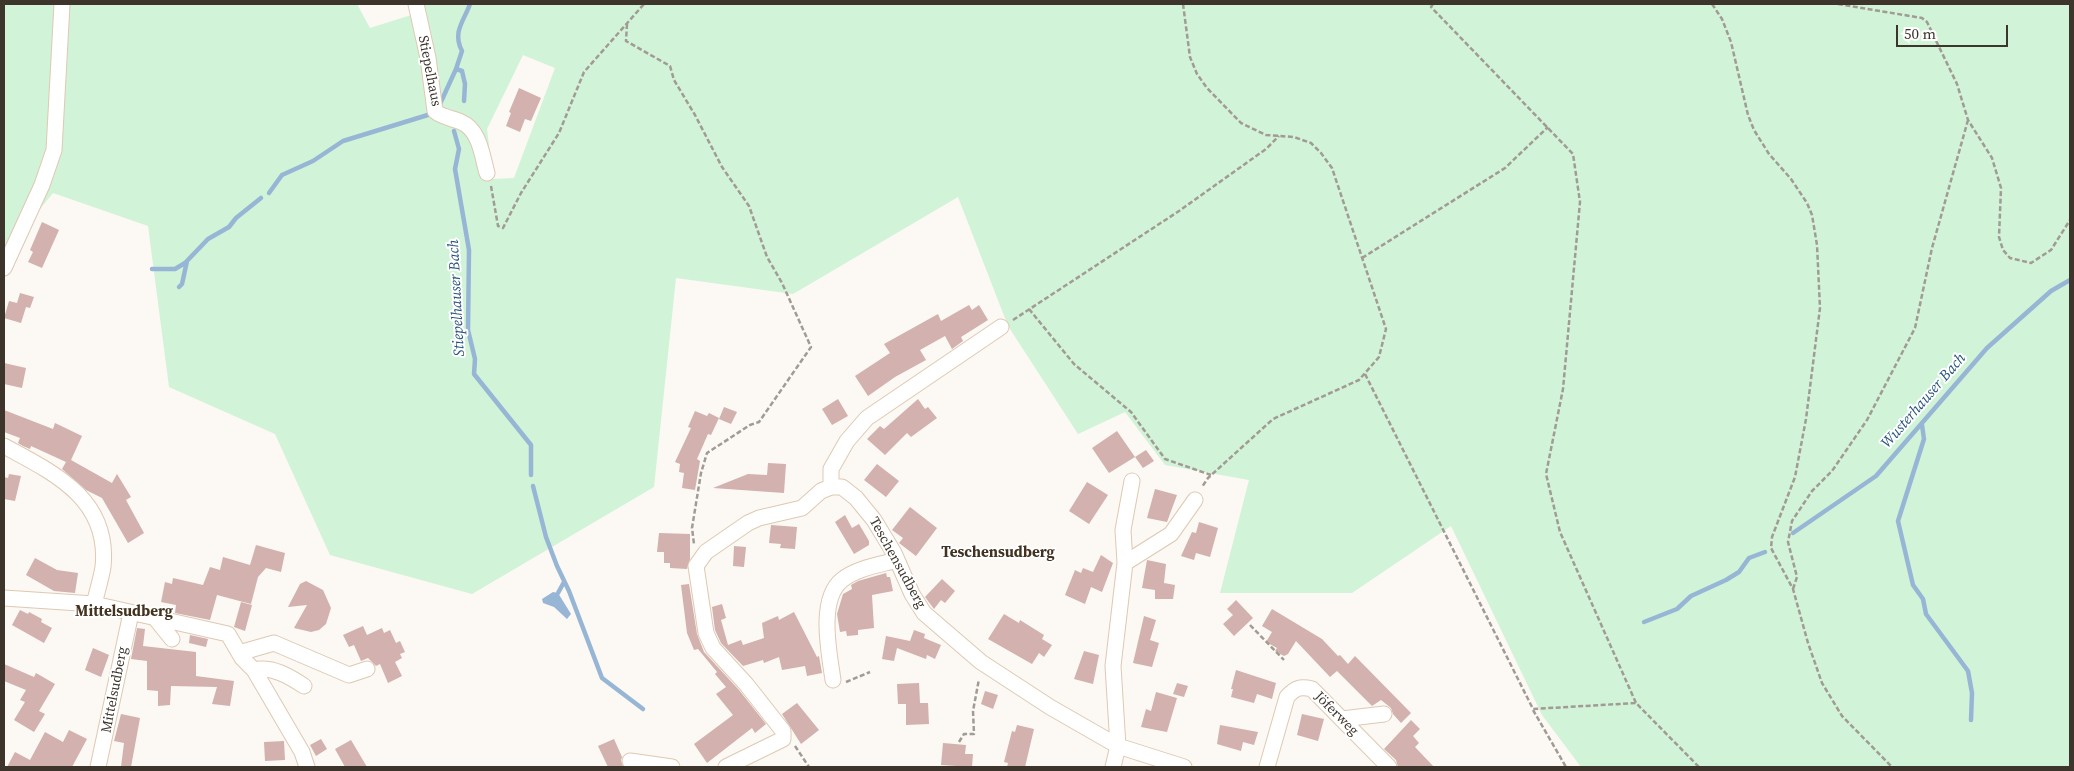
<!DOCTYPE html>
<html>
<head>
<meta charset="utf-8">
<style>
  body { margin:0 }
  #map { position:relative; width:2074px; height:771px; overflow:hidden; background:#fcf8f3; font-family:"Source Serif 4",serif }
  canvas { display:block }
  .frame { position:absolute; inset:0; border:5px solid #3d352c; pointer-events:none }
  .scale { position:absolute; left:1896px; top:25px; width:112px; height:22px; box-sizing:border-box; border:2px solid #3d352c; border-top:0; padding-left:6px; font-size:15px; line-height:18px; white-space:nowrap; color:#3d352c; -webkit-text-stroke:4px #fff; paint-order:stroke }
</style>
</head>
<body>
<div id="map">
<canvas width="2074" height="771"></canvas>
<div class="frame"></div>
<div class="scale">50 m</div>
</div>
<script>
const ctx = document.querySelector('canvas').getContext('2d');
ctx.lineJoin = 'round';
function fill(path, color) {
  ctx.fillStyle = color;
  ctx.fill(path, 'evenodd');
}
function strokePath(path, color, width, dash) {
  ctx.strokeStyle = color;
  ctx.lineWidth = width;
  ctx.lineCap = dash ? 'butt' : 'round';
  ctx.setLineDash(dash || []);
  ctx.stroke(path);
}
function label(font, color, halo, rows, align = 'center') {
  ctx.font = font + ' "Source Serif 4",serif';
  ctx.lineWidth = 4;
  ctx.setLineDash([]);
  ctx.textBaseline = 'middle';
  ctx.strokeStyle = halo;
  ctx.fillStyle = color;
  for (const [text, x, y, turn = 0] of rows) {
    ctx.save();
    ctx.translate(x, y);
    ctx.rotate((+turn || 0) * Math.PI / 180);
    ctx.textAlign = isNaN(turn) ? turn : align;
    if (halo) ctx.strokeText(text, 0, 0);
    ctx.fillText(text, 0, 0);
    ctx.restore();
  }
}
fill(new Path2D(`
  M4 4H357L370 28 424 11 425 4H2070V767H1581L1542 715 1451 526 1352 593H1220L1249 480 1165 465 1125 412 1078 434 1008 326 958 197 793 294 676 278 654 487 472 594 330 555 275 434 169 387 148 226 53 193 4 253ZM523 55 555 68 514 178 493 179 487 129Z`), '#d1f3d8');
fill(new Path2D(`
  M553 592 558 593 571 614 567 619 554 607 543 603 542 599Z`), '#97b6d5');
strokePath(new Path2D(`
  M464 101 465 84 462 71 456 69 462 51C452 32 464 21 470 4
  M440 104 456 69
  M454 131 459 149 455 169 469 250 468 330 475 359 474 374 531 445V475
  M269 193 282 175 313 161 343 141 431 114
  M152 269H175L185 263 208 239 229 227 236 218 261 198
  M179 287 182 284 187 261
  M1922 425 1924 439 1898 521 1913 585 1923 599 1926 614 1968 671 1972 693 1971 720
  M533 486 546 537 557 566 569 591 602 678 643 709
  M1793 533 1876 476 1987 348 2051 291 2070 280
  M558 593 564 582
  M1644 622 1677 609 1691 596 1726 580 1739 572 1749 558 1765 552`), '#97b6d5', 4.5);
fill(new Path2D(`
  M519 88 541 98 531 121 525 119 520 132 506 126 511 113 509 112Z
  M42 222 59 230 42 268 28 262 33 252 30 250Z
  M20 293 34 297 30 308 26 307 21 323 4 318 9 301 17 303Z
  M969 305 972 310 979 305 988 320 961 337 963 341 952 349 945 336 920 350 926 360 895 377 868 396 855 376 890 353 884 344 938 314 941 321Z
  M4 363 26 368 22 388 4 384Z
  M838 399 848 416 832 425 822 409Z
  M918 399 925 409 928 407 937 418 911 437 907 433 885 455 867 439 880 426 884 429Z
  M724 407 737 412 731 424 719 419Z
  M4 410 53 429 55 423 82 436 71 460 112 483 117 474 131 497 126 500 144 533 128 543 102 498 86 490 62 469 66 462 31 446 30 449 23 446 18 443 20 438 4 432Z
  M695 411 707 416 709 413 719 418 711 435 708 434 697 459 700 461 695 490 682 488 684 473 679 472 680 464 675 462 691 428 688 427Z
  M1117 431 1135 457 1109 473 1092 448Z
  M1146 450 1154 461 1143 468 1135 457Z
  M768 463 786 464 784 493 713 488 748 474 767 475Z
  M877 464 899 481 886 497 864 480Z
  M9 474 21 476 15 501 4 499V477L8 478Z
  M1087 482 1108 495 1089 524 1069 511Z
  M1155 489 1177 495 1167 522 1147 518Z
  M910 507 937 528 916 556 899 543 903 538 892 530Z
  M845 515 852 528 859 524 869 541V545L854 554 835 522Z
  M1199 522 1218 528 1210 557 1196 553 1194 560 1181 556 1192 532 1196 533Z
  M771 525 797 527 795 549 780 548 781 544 769 543Z
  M659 533 690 534V559L687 569 670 568V563H664V552H657Z
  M256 545 285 553 281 572 266 568 258 577 251 604 217 595 210 620 175 613 176 605 161 602 165 582 172 584 173 578 203 585 210 567 220 570 223 557 250 565Z
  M734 546 746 547 744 567 733 566Z
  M1101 555 1113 563 1102 592 1091 587 1085 604 1065 595 1075 570 1081 573 1083 568 1093 572Z
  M35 558 57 570 78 573 75 593 54 591 26 575Z
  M1147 560 1166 564 1164 583 1175 585 1173 599H1155V590L1142 588Z
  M886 573 887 577H890L893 591 872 595 874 628 858 630V635L847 636 846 631 840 632 837 614 843 594 852 589 851 585 858 581Z
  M942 579 955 591 945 603 941 600 934 609 925 597Z
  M306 581 323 590 331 608 326 624 319 630 311 632 294 628 307 605 288 607 300 584Z
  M689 584 697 634 704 652 739 690 766 724 755 733 752 728 707 763 694 744 733 715 716 694 726 687 715 674 717 672 698 649 694 650 687 633 681 585Z
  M1236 600 1253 618 1234 636 1223 624 1233 615 1227 609Z
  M241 602 252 605 245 631 234 627Z
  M722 604 726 618 721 620 728 645 741 640 743 645 764 638 762 623 778 616 779 620 794 612 817 657 819 656 822 673 807 676 805 666 782 670 779 657 764 663 763 660 743 666 721 643 715 630 712 607Z
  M1272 609 1322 639 1338 656 1340 655 1348 664 1355 656 1411 713 1401 723 1393 714 1391 708 1381 700 1372 706 1337 671 1330 677 1296 641 1288 654 1284 656 1275 651 1277 648 1266 642 1272 632 1262 626Z
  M20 610 28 614 29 612 42 619 41 622 52 628 44 643 12 625Z
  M1004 614 1019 623 1020 620 1044 635 1042 639 1052 645 1044 657 1039 653 1032 664 988 639Z
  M1144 616 1156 620 1150 640 1159 643 1152 667 1133 663Z
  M363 626 367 635 382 628 384 633 390 630 396 643 400 641 405 652 400 654 402 658 395 662 402 676 388 683 380 664 376 666 368 658 361 661 354 645 349 647 343 635Z
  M137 628 145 629 143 646 196 652V676L234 681 230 706 212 704 217 687 171 686 170 705 158 706V691L147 690V661L131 659Z
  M914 630 925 634 924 638 941 645 935 659 927 655 926 659 897 648 894 661 882 659 886 636 910 641Z
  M190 635 208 639 206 647 189 643Z
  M93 648 109 655 101 677 85 670Z
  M1084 651 1099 655 1093 684 1074 679Z
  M4 664 34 677 36 673 55 684 39 711 45 714 34 732 14 720 25 702 20 700 26 690 4 681Z
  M1236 670 1276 683 1272 699 1257 694 1254 703 1231 697 1233 689H1231Z
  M919 683 920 703H928L929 724 906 725V704H898L897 684Z
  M1177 683 1188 686 1184 697 1173 694Z
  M985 691 998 695 993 709 981 704Z
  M1156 692 1177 698 1167 732 1141 727 1146 709 1151 711Z
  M797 703 819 730 801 744 782 714Z
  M121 714 140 718 131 767H121L124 743 114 741Z
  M1302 714 1324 719 1318 741 1297 735Z
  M1411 720 1420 729 1413 736 1419 743 1415 747 1434 767H1398L1396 760 1384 749Z
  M1017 725 1034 729 1025 767H1007L1008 763 1004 762 1012 731 1015 732Z
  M1220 725 1258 732 1254 745 1243 742 1241 751 1217 744Z
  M69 730 87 739 72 767H7L15 752 30 760 45 732 63 742Z
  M321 739 327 749 316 756 310 745Z
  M614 739 622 757 621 760 623 767H608L598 746Z
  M351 740 367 767H345L335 749Z
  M284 741 285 760 265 761 264 742Z
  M943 743 966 745 965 754H973L972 767 941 765Z`), '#d2b1ae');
const minor = new Path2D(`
  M416 4 428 58 435 111C441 117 452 118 461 122 480 130 482 156 487 173
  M4 268 42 185 54 150 62 4
  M4 446C54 473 110 499 103 567 101 579 97 592 94 604
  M831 487V469L847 441 867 418 1001 327
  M1125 563 1123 530 1132 481
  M4 598 94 604 228 634 242 658 254 670 302 752 307 767
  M155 618 172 639
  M239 653 274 643 349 675 367 669
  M254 670C272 666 289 676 304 686
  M833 680C829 652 818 599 842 580 857 568 879 565 897 560
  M1342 719 1384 714
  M630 761 672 767
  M98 767 131 613
  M726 767 783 739V731L746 684 713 648 706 633 696 566 706 552 748 523 759 518 802 508 821 491 831 487H842L856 498 874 520 894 553 912 594 924 613 981 662 1050 707 1118 746 1184 767
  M1113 767 1118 746 1113 666 1125 563 1171 534 1195 500
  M1267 767 1287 697C1295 688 1300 686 1312 689L1389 767`);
strokePath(minor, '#dec9b2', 17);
strokePath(new Path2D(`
  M1183 4 1190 57 1197 74 1207 88 1241 123 1266 135 1294 137 1311 143 1321 153 1332 168 1386 329 1379 357 1359 380 1273 419 1208 478 1202 487
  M1433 4 1431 7 1573 154 1580 202 1563 389 1546 474 1560 532 1636 703
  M1712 4 1722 19 1731 42 1748 115 1754 130 1769 154 1791 179 1807 203 1812 215 1817 245 1820 308 1806 419 1795 477 1772 537 1771 548 1793 589 1808 643 1822 683 1842 716 1892 767
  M1838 4 1922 18 1927 22 1957 84 1968 120 1992 158 2001 188 1999 237 2003 250 2010 258 2031 263 2051 250 2070 220
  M627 24 626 41 670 66 674 80 695 115 722 167 749 206 767 257 782 283 811 347 759 422 750 425 707 453 701 473 692 528 694 544
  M491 186 498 226 503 228 521 193 559 133 584 72 644 4
  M1362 258 1505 168 1548 127
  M1029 309 1074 364 1131 412 1165 459 1211 475
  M1013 320 1179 211 1266 149 1279 136
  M1365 374 1533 709 1636 703 1699 767
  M1793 589 1797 577 1788 542 1792 521 1812 491 1832 471 1867 420 1915 328 1932 248 1968 120
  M1250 625 1284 660
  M846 682 870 672
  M1533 710 1566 767
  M959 742 964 734H974L973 711 979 679
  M795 746 809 767`), '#a19b94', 2.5, [5, 2.5]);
strokePath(minor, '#fff', 15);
label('14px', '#3d352c', '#fff', [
  ["Stiepelhaus",429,71,79],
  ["Teschensudberg",897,563,61],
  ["Mittelsudberg",115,690,-79],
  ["Jöferweg",1336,714,45]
]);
label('italic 15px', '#27547e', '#fff', [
  ["Stiepelhauser Bach",457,298,-93],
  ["Wusterhauser Bach",1924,401,-49]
]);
label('bold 15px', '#43321f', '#fff', [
  ["Teschensudberg",998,553],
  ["Mittelsudberg",124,612]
]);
</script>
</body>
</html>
